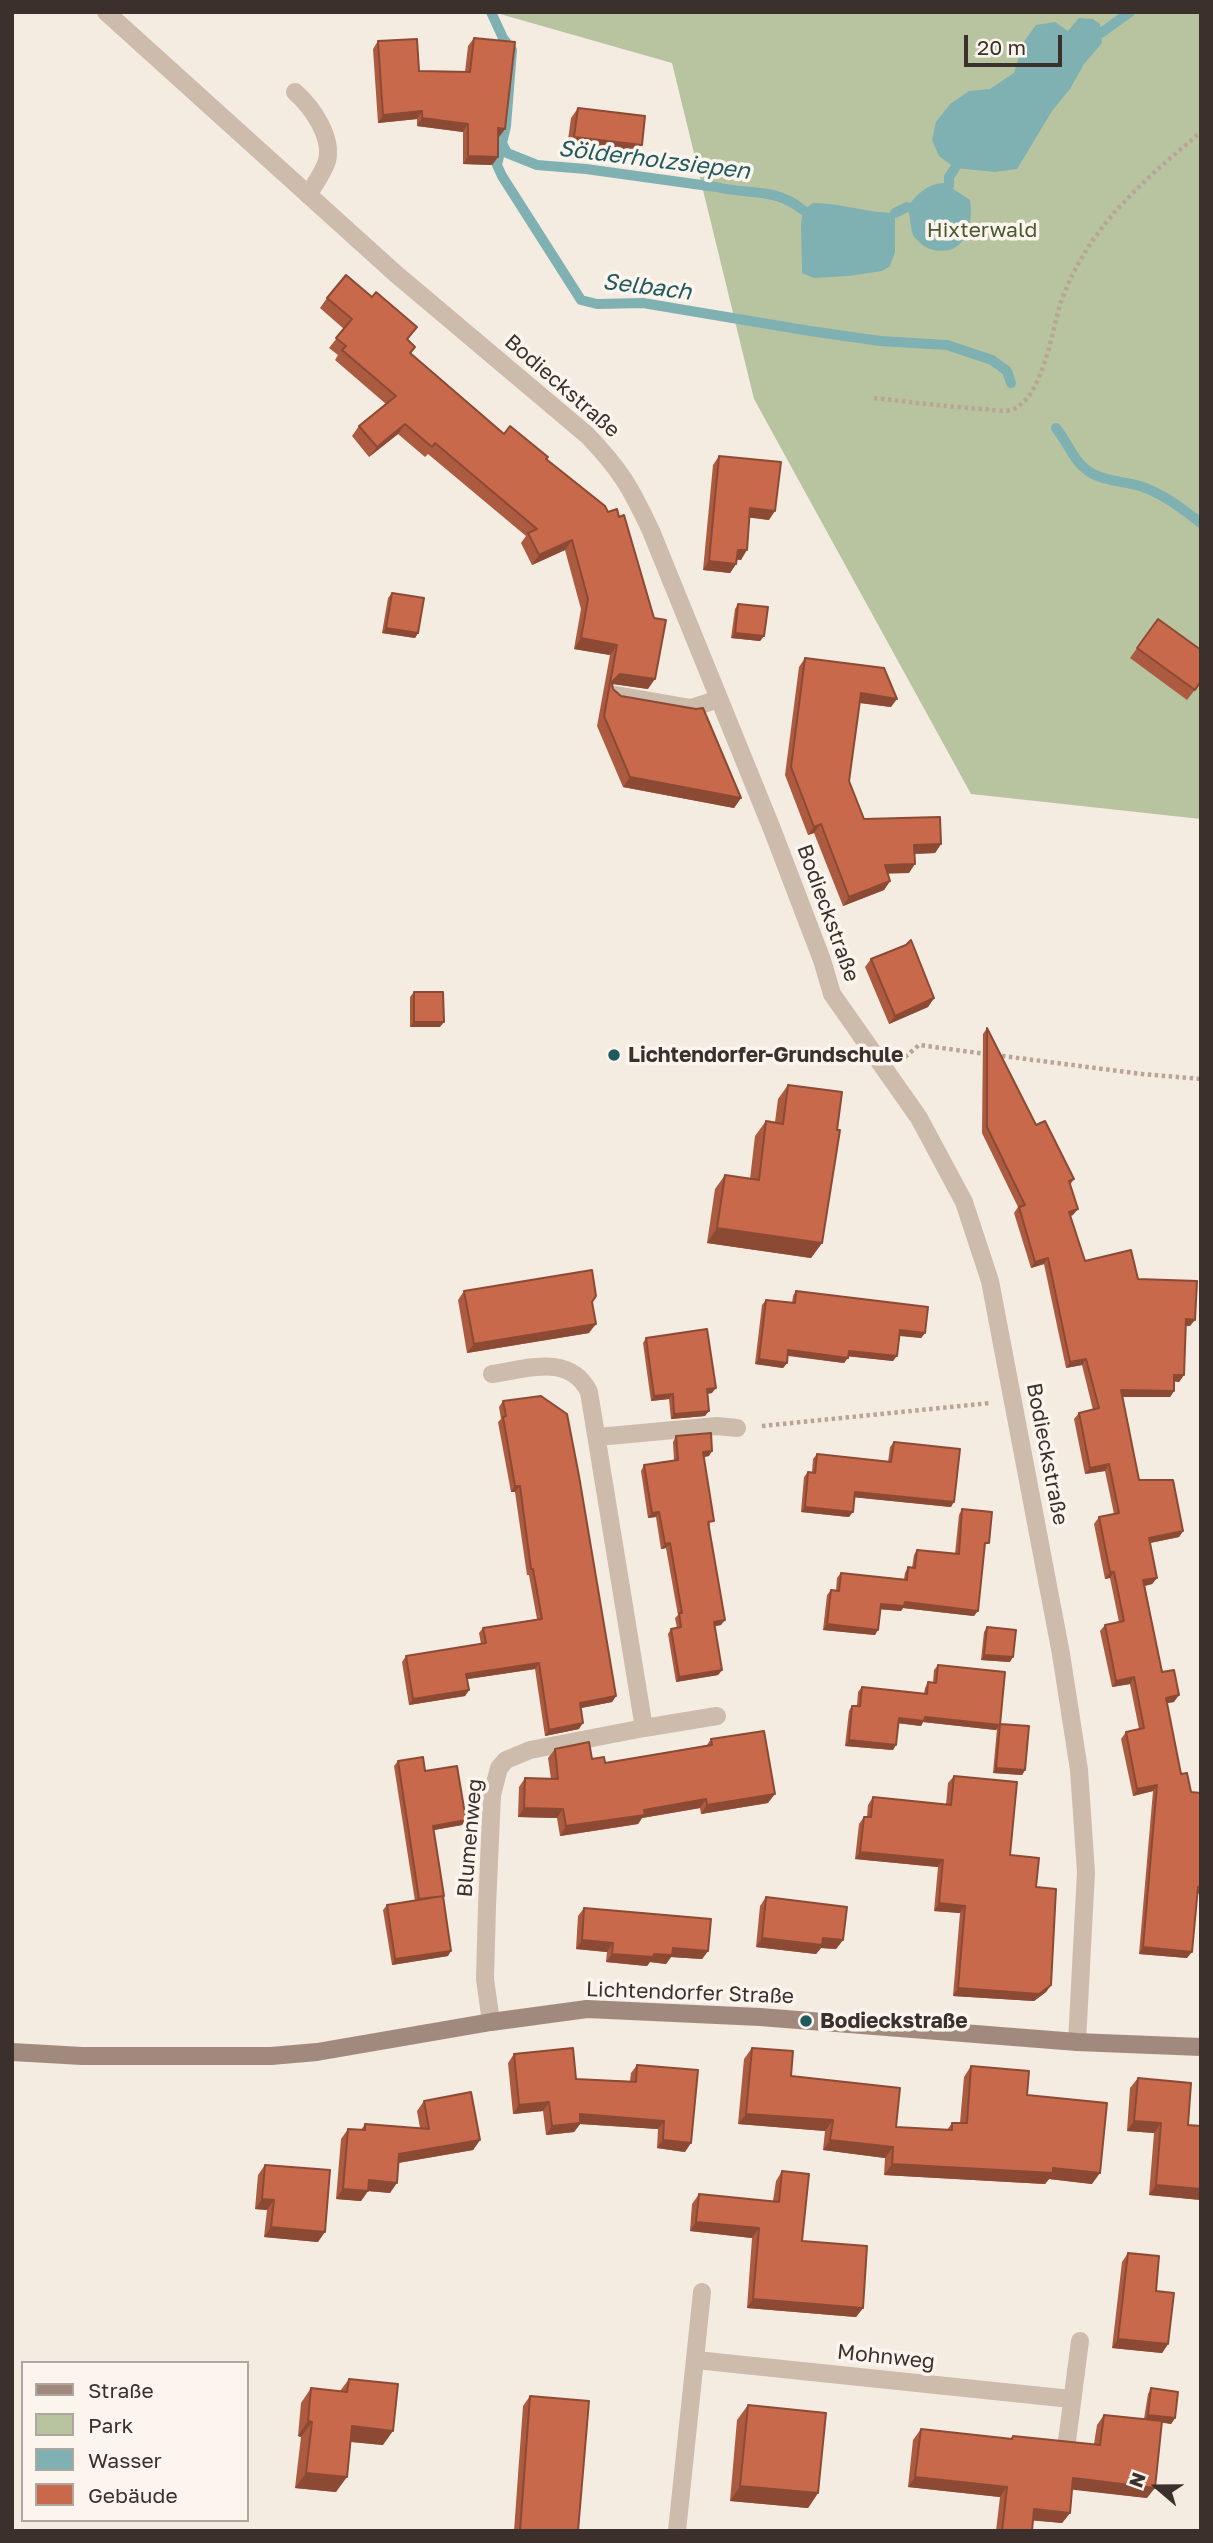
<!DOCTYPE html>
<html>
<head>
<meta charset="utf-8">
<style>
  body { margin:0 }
  #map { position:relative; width:1213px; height:2543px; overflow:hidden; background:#f4ebe1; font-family:"Golos Text",sans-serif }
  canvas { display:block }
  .frame { position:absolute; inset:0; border:14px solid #3b302b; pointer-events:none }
  .legend { position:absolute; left:21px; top:2361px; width:228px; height:161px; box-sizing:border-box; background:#fbf5ee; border:2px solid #aea6a0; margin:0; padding:9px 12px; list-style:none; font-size:21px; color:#3b302b }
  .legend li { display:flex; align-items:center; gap:14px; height:35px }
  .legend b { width:35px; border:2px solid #aea6a0 }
  .north { position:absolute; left:1122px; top:2452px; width:70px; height:70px; -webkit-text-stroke:5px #fbf5ee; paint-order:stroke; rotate:290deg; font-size:19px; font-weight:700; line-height:28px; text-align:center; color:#3b302b }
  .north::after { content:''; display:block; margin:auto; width:24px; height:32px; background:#3b302b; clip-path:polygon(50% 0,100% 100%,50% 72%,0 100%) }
  .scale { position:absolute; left:964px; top:35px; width:98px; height:32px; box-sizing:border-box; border:4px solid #3b302b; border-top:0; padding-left:9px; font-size:21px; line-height:24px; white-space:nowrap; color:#3b302b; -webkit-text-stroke:5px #fbf5ee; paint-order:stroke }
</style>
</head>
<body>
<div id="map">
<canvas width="1213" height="2543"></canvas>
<div class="frame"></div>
<ul class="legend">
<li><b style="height:9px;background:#a18a7d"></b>Straße</li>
<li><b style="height:19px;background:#b8c4a0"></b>Park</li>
<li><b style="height:19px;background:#7fb0b2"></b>Wasser</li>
<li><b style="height:19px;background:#c8694b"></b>Gebäude</li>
</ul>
<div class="north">N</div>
<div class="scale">20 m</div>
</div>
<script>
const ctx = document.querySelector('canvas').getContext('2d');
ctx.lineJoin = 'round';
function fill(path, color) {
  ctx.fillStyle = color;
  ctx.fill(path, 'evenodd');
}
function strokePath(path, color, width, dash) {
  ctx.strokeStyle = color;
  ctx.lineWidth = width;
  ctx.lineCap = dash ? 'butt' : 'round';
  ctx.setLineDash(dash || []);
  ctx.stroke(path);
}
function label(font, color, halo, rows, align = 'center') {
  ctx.font = font + ' "Golos Text",sans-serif';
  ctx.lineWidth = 7;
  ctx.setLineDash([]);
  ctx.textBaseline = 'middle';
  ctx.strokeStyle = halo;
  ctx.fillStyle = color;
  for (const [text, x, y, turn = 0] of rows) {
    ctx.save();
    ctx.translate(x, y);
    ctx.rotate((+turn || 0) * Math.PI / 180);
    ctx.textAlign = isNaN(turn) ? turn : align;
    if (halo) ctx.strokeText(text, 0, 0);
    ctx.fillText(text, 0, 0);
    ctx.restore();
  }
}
fill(new Path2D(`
  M493 12H1201V819L971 794 754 399 672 63Z`), '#b8c4a0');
fill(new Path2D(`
  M1079 18 1093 19 1100 24 1102 43 1084 64 1070 89 1052 111 1017 169 995 172 955 168 939 156 932 140 936 122 950 104 969 91 990 89 1014 73 1023 43 1036 25 1055 22 1068 31Z
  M944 183 970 200C974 227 964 259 930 249 925 248 916 240 913 235 910 227 911 216 907 207 918 194 926 184 944 183Z
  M813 203C842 203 867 213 895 213V252L890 266 882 271 848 276 814 278 802 273 801 224 803 210Z`), '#7fb0b2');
strokePath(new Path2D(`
  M491 12 503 38 512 50 506 126 497 165 502 176 581 300 597 304 643 303 810 331 880 341 947 345 992 360 1007 371 1011 383
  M1101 33 1130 12
  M503 145 507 153 537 165 586 169 716 187C748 195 775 187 803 210
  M949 186V177L955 168
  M895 213 907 207
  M1056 428C1069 444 1074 464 1093 474 1106 481 1126 482 1140 486 1164 494 1181 508 1201 523`), '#7fb0b2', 10);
strokePath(new Path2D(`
  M874 398C911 402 948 407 985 409 993 410 1004 412 1011 410 1043 400 1052 329 1061 302 1088 227 1142 182 1201 132
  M995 1055 1142 1074 1201 1079
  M905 1057 919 1045 986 1054
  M762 1426 990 1403`), '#b9a596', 4.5, [3.5, 3.5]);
strokePath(new Path2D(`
  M295 92C312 107 333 137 327 161 323 173 315 184 308 195
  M616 695 691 708 719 699`), '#cdbbac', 18);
strokePath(new Path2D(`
  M106 12 396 274 587 435C620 469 631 488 651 531L772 829 822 960 832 994 919 1118 964 1202 990 1281 1061 1654 1079 1770 1086 1872 1077 2042
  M598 1437 717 1426 737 1428
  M644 1728 717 1716
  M491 2022 485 1979 487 1906 492 1795 499 1768 506 1760 530 1750 644 1728 589 1392C570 1353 527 1369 492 1374
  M696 2360 1071 2399
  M1067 2441 1080 2341
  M677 2531 702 2292`), '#cdbbac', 18);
strokePath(new Path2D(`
  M12 2052 82 2056H271L317 2052 491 2022 587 2009 760 2017 1077 2042 1201 2047`), '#a18a7d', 18);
fill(new Path2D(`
  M474 38 505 129 499 137H498V157L492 165 463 164V132L417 126V119L378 123 373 49 378 41 419 71 465 72 468 46Z
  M578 108 642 145 634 155 567 147 571 118Z
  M327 298 408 340 411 353 504 434 546 459 648 689 613 684V689L741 798 734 808 623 787 597 726 610 655 574 649 581 609 565 550 532 565 521 543 526 536 428 454 425 457 398 434 369 457 352 436 359 426 386 404 335 360 338 355 329 348 344 329 320 308Z
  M719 456 769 520 750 517 741 560 737 559 736 564 730 573 703 570 713 465Z
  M392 593 418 633 415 638 382 633 388 598Z
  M738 604 764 636 760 641 731 638 735 609Z
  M1158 619 1201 682 1187 700 1130 658Z
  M805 658 891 707 859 703 849 781 864 819 941 844 935 853 915 854 909 873H888L890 881 884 890 843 906 814 833 808 835 785 775 799 667Z
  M871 959 934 998 928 1007 889 1024 865 967Z
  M414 992 440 1027H410V997Z
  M987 1028 1036 1125 1074 1179 1070 1185 1073 1215 1070 1216 1085 1261 1138 1279 1190 1326H1186L1184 1375 1179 1382 1174 1381V1391L1170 1397H1123L1139 1480 1183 1531 1179 1537 1150 1543 1157 1578 1152 1584 1145 1586 1162 1672 1174 1702 1167 1703 1197 1894 1187 1958 1139 1954 1153 1791 1133 1796 1121 1739 1126 1732 1139 1729 1130 1684 1112 1687 1100 1631 1105 1625 1119 1622 1110 1578 1105 1579 1094 1524 1099 1517 1114 1514 1105 1471 1085 1474 1074 1419 1079 1413 1093 1410 1082 1365 1066 1368 1044 1264 1031 1268 1014 1213 1018 1207 982 1133 983 1034Z
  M788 1085 822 1243 811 1258 707 1243 715 1189 725 1175 750 1179 755 1136 766 1121 775 1122 778 1099Z
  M464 1291 592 1302 589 1333 467 1353 458 1300Z
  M796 1291 925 1333 921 1338 899 1336 893 1361 848 1356 844 1363 788 1356 787 1363 783 1368 755 1364 762 1305 766 1300 792 1303 793 1296Z
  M646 1338 712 1393 707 1394 705 1416 671 1419 669 1399 651 1401 643 1343Z
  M503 1401 616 1696 612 1702 581 1708 579 1729 545 1736 535 1669 467 1679 469 1690 465 1696 409 1705 402 1662 406 1656 481 1644 479 1633 483 1628 537 1619 529 1575H527L515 1492H511L498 1422 501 1419 499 1407Z
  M676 1436 709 1456 703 1457 710 1526H709L721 1625 715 1626 722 1670 718 1675 676 1682 668 1634 671 1629 677 1628 675 1618 678 1615 666 1548 661 1549 656 1517 648 1518 641 1471 644 1465 674 1460 673 1442Z
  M894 1442 951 1507 854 1497 849 1517 801 1512 804 1477 808 1472H812L813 1459 817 1454 888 1462 890 1447Z
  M962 1509 985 1548H984L974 1616 903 1608 901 1611 880 1609 875 1635 823 1630 827 1595 831 1590 836 1591 837 1578 841 1573 904 1579 905 1573 908 1567 912 1568 914 1555 917 1550 955 1554 959 1515Z
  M987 1627 1010 1662 981 1660 984 1632Z
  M938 1665 1000 1724 1025 1770 1022 1775 993 1773 997 1729 996 1730 923 1722 921 1726 899 1723 893 1750 845 1746 849 1711 852 1706H857L858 1692 862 1687 924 1694 925 1688 928 1682 933 1683 934 1670Z
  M711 1739 768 1803 701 1814 700 1808 642 1818 638 1824 560 1836 557 1818 518 1817 519 1787 525 1778 551 1779 548 1758 555 1749 605 1763 707 1745Z
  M398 1761 425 1771 462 1825 433 1830 443 1898 448 1956 392 1965 383 1910 387 1905 415 1901 394 1766Z
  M954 1776 1010 1855 1036 1887 1051 1985 1046 1992 1034 2001 953 1996 960 1913 934 1911 938 1867 855 1859 859 1824 864 1817H867L868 1805 873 1797 946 1805 948 1783Z
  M766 1897 843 1940 836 1949 821 1948 816 1954 756 1947 760 1906Z
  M584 1908 708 1951 702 1959 671 1957 666 1964 650 1962 647 1966 606 1962 607 1952 576 1949 578 1916Z
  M752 2048 791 2076 896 2127 947 2130 952 2123H960L964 2077 971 2066 1027 2095 1092 2184 1049 2179 1045 2184 884 2175 885 2158 823 2150 825 2131 738 2124 744 2059Z
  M514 2054 576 2079 630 2081 631 2073 637 2065 685 2152 657 2148 658 2129 580 2124 574 2132 546 2135 543 2111 513 2114 508 2063Z
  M1138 2078 1188 2125 1201 2126V2200L1149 2195 1154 2133 1127 2131 1130 2088Z
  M424 2101 480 2140 473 2150 398 2163 390 2193 368 2191 361 2201 336 2199 341 2139 348 2129 361 2130 365 2124 420 2128 417 2111Z
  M265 2165 318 2242 264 2237 267 2210 255 2209 258 2175Z
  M782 2171 802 2241 863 2308 856 2317 747 2308 752 2238 690 2231 692 2204 699 2194 773 2201 776 2181Z
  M1128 2253 1168 2344 1162 2353 1112 2348 1122 2262Z
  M349 2379 383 2445 351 2442 336 2492 295 2488 301 2437 298 2436 301 2403 311 2388 340 2391Z
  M1151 2388 1175 2418 1171 2424 1162 2422 1147 2498 1072 2489 1070 2513 1062 2523 1033 2520 1032 2531H996L1000 2497 908 2487 913 2440 921 2429 1010 2439 1013 2436 1094 2444 1097 2425 1104 2415 1144 2419 1148 2394Z
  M530 2396 578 2531H514L523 2406Z
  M748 2405 818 2493 808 2508 730 2501 737 2420Z`), '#ac5a40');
fill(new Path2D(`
  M422 111 417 119 378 123 383 115Z
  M422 118 468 124 463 132 417 126Z
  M498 128 505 129 499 137 492 136Z
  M574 137 642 145 634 155 567 147Z
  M468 156 498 157 492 165 463 164Z
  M405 424 398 434 369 457 377 447Z
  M750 508 775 511 769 520 744 517Z
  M572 540 565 550 532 565 539 555Z
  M738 550H747L741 560 731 559Z
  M709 561 736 564 730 573 703 570Z
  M386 628 418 633 415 638 382 633Z
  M735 633 764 636 760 641 731 638Z
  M581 638 617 645 610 655 574 649Z
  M620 674 655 679 648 689 613 684 610 685Z
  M861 693 897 699 891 707 854 702Z
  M630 777 741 798 734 808 623 787Z
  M821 824 814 833 808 835 814 827Z
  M941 844 935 853 908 854 914 845Z
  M915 864 909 873 878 874 885 865Z
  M890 881 884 890 843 906 849 897Z
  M934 998 928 1007 889 1024 895 1016Z
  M414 1022H444L440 1027H410Z
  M1078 1209 1073 1215 1064 1218 1069 1212Z
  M717 1228 822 1243 811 1258 707 1243Z
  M1048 1258 1044 1264 1031 1268 1035 1262Z
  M1186 1319 1195 1320 1190 1326H1182Z
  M596 1324 589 1333 467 1353 474 1344Z
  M900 1330 925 1333 921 1338 896 1335Z
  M788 1350 848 1358 844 1363 785 1355Z
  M849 1351 897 1356 893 1361 845 1356Z
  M759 1359 787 1363 783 1368 755 1364Z
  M1086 1359 1082 1365 1066 1368 1070 1362Z
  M1174 1375H1184L1179 1382 1170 1381Z
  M716 1388 712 1393 703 1394 707 1389Z
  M1121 1390 1174 1391 1170 1397H1117Z
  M673 1394 669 1399 651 1401 654 1396Z
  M709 1411 705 1416 671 1419 674 1414Z
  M712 1451 709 1456 699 1458 703 1452Z
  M1109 1464 1105 1471 1085 1474 1090 1468Z
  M515 1486H520L515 1492H511Z
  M855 1492 954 1502 951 1507 851 1497Z
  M805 1507 853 1512 849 1517 801 1512Z
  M659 1512 656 1517 648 1518 652 1513Z
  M1183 1531 1179 1537 1145 1544 1149 1538Z
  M670 1543 666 1548 661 1549 665 1544Z
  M1110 1572H1114L1110 1578 1105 1579Z
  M1157 1578 1152 1584 1139 1587 1143 1580Z
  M905 1602 978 1611 974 1616 903 1608 901 1611 877 1609 881 1604Z
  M725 1620 721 1625 710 1627 714 1622Z
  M827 1624 878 1630 875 1635 823 1630Z
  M984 1655 1013 1657 1010 1662 981 1660Z
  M539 1663 535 1669 462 1680 466 1674Z
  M722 1670 718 1675 676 1682 679 1677Z
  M1134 1677 1130 1684 1112 1687 1116 1681Z
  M469 1690 465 1696 409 1705 413 1699Z
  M1179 1695 1174 1702 1162 1704 1166 1698Z
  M616 1696 612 1702 576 1709 580 1703Z
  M925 1717 1000 1725 996 1730 923 1722 921 1726 896 1723 899 1718Z
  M583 1723 579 1729 545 1736 549 1730Z
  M849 1740 896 1745 893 1750 845 1746Z
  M996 1768 1025 1770 1022 1775 993 1773Z
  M1157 1785 1153 1791 1133 1796 1137 1789Z
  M775 1794 768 1803 701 1814 707 1805Z
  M706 1799 700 1808 642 1818 638 1824 560 1836 566 1826 644 1810Z
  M524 1808 563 1809 557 1818 518 1817Z
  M466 1820 462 1825 429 1831 433 1826Z
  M860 1852 943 1860 938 1867 855 1859Z
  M1198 1887H1201V1894L1194 1893Z
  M939 1903 965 1906 960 1913 934 1911Z
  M762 1938H823L843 1940 836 1949 821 1948 816 1954 756 1947Z
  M582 1940 613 1943 607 1952 576 1949Z
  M1143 1947 1192 1952 1187 1958 1139 1954Z
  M673 1948 708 1951 702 1959 671 1957 666 1964 650 1962 647 1966 606 1962 612 1954H654Z
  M451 1951 448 1956 392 1965 395 1959Z
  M1051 1985 1046 1992 1034 2001 953 1996 958 1988Z
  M549 2102 543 2111 513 2114 519 2105Z
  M580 2114 664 2121 658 2129 580 2124 574 2132 546 2135 552 2126Z
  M746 2114 833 2120 825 2131 738 2124Z
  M1134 2121 1161 2123 1154 2133 1127 2131Z
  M480 2140 473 2150 392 2164 399 2154Z
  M663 2140 691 2143 685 2152 657 2148Z
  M830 2140 893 2147 885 2158 823 2150Z
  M892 2164 1053 2168 1100 2173 1092 2184 1049 2179 1045 2184 884 2175Z
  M369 2180 397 2183 390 2193 368 2191 361 2201 336 2199 343 2189Z
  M1156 2185 1201 2189V2200L1149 2195Z
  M262 2199 274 2200 267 2210 255 2209Z
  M696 2222 759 2228 752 2238 690 2231Z
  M271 2227 325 2232 318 2242 264 2237Z
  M753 2299 863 2308 856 2317 747 2308Z
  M1118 2339 1168 2344 1162 2353 1112 2348Z
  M1148 2415 1175 2418 1171 2424 1144 2420Z
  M308 2421 312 2422 301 2437 298 2436Z
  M352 2426 393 2431 383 2445 342 2441Z
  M306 2473 347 2477 336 2492 295 2488Z
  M915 2477 1007 2487 1000 2497 908 2487Z
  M1073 2478 1155 2488 1147 2498 1066 2489Z
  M740 2486 818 2493 808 2508 730 2501Z
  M1034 2509 1070 2513 1062 2523 1027 2520Z`), '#8c4a34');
const building = new Path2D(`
  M474 38 515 42 505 129 498 128V157L468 156V124L422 118V111L383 115 378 41 417 39 419 71 470 72Z
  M578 108 645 116 642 145 574 137Z
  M346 275 372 297 376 292 417 327 407 339 415 347 410 353 504 434 510 426 548 457 546 459 605 506 608 512 617 509 619 517 624 515 654 618 666 620 655 679 620 674 612 682 613 689 621 696 696 709 703 708 741 798 630 777 604 716 617 645 581 638 588 599 572 540 539 555 528 533 537 529 435 443 432 447 405 424 377 447 359 426 396 396 342 350 346 346 336 338 352 319 327 298Z
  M719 456 781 462 775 511 750 508 747 550H738L736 564 709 561Z
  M392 593 424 598 418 633 386 628Z
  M738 604 768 607 764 636 735 633Z
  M1158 619 1201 650V681L1195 690 1137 648Z
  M805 658 884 668 897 699 861 693 849 781 864 819 940 817 941 844 914 845 915 864 885 865 890 881 849 897 821 824 814 827 791 767Z
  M911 940 934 998 895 1016 871 959 906 945Z
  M414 992H443L444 1022H414Z
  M987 1028 1036 1125 1045 1121 1074 1179 1069 1181 1078 1209 1069 1212 1085 1261 1131 1250 1138 1279 1197 1281 1195 1320 1186 1319 1184 1375H1174V1391L1121 1390 1139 1480H1173L1183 1531 1149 1538 1157 1578 1143 1580 1162 1672 1174 1670 1179 1695 1166 1698 1181 1774 1187 1773 1191 1792 1201 1793V1887H1198L1192 1952 1143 1947 1157 1785 1137 1789 1126 1732 1144 1728 1134 1677 1116 1681 1105 1625 1124 1621 1114 1572H1110L1099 1517 1119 1513 1109 1464 1090 1468 1079 1413 1099 1408 1086 1359 1070 1362 1048 1258 1035 1262 1019 1207 1025 1205 987 1127Z
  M788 1085 842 1092 837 1130H840L822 1243 717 1228 725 1175 759 1180 766 1121 783 1124Z
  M592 1270 596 1296 592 1302 596 1324 474 1344 464 1291Z
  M796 1291 928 1307 925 1333 900 1330 897 1356 849 1351 848 1358 788 1350 787 1363 759 1359 766 1300 795 1303Z
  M707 1329 716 1388 707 1389 709 1411 674 1414 673 1394 654 1396 646 1338Z
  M541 1396 567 1414 579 1476 616 1696 580 1703 583 1723 549 1730 539 1663 466 1674 469 1690 413 1699 406 1656 486 1643 483 1628 542 1619 533 1569H531L520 1486H515L503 1417 506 1416 503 1401Z
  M711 1433 712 1451 703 1452 714 1521 708 1522 725 1620 714 1622 722 1670 679 1677 671 1629 681 1627 679 1613H682L670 1543 665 1544 659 1512 652 1513 644 1465 678 1460 676 1436Z
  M894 1442 960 1449 954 1502 855 1492 853 1512 805 1507 808 1472 815 1473 817 1454 891 1462Z
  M962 1509 992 1512 989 1543H985L978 1611 905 1602 904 1606 881 1604 878 1630 827 1624 831 1590 839 1591 841 1573 907 1580 908 1567 915 1568 917 1550 959 1554Z
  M987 1627 1016 1630 1013 1657 984 1655Z
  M938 1665 1005 1672 1000 1725 925 1717 924 1721 899 1718 896 1745 849 1740 852 1706H860L862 1687 927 1694 928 1682 936 1683Z
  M1000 1724 1029 1726 1025 1770 996 1768Z
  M764 1731 775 1794 707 1805 706 1799 644 1810 645 1815 566 1826 563 1809 524 1808 525 1778 558 1779 555 1749 589 1742 592 1759 604 1757 605 1763 712 1745 711 1739Z
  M423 1757 425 1771 457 1766 466 1820 433 1826 444 1896 419 1899 398 1761Z
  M954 1776 1017 1782 1010 1855 1039 1858 1036 1887 1056 1889 1051 1985 1039 1994 958 1988 965 1906 939 1903 943 1860 860 1852 864 1817H871L873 1797 951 1805Z
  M443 1896 451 1951 395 1959 387 1905Z
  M766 1897 847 1907 843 1940 823 1938 822 1945 762 1938Z
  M584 1908 711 1919 708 1951 673 1948 672 1955 654 1954 653 1957 612 1954 613 1943 582 1940Z
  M573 2048 576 2079 636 2082 637 2065 698 2070 691 2143 663 2140 664 2121 580 2114V2123L552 2126 549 2102 519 2105 514 2054Z
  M752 2048 793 2051 791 2076 900 2088 896 2127 952 2130V2123H967L971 2066 1029 2071 1027 2095 1107 2103 1100 2173 1053 2168V2173L892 2164 893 2147 830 2140 833 2120 746 2114Z
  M1138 2078 1191 2083 1188 2125 1201 2126V2189L1156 2185 1161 2123 1134 2121Z
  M471 2092 480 2140 399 2154 397 2183 369 2180 368 2191 343 2189 348 2129 365 2130V2124L429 2129 424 2101Z
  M265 2165 330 2170 325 2232 271 2227 274 2200 262 2199Z
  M782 2171 809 2174 802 2241 867 2246 863 2308 753 2299 759 2228 696 2222 699 2194 779 2202Z
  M1128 2253 1159 2256 1156 2291 1174 2293 1168 2344 1118 2339Z
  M349 2379 398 2384 393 2431 352 2426 347 2477 306 2473 312 2422 308 2421 311 2388 347 2392Z
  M1151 2388 1178 2392 1175 2418 1148 2415Z
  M530 2396 589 2401 578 2531H520Z
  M748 2405 826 2413 818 2493 740 2486Z
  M1104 2415 1162 2421 1155 2488 1073 2478 1070 2513 1034 2509 1032 2531H1002L1007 2487 915 2477 921 2429 1012 2439 1013 2436 1100 2445Z`);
fill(building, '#c8694b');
strokePath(building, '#8c4a34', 2);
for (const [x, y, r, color] of [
  [614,1055,7,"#1f5a5e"],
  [806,2021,7,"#1f5a5e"]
]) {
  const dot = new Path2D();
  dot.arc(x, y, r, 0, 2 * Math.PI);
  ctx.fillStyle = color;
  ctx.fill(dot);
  strokePath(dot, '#fbf5ee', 2.5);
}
label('21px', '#4a5a2e', '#fbf5ee', [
  ["Hixterwald",982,230]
]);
label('21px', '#3b302b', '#fbf5ee', [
  ["Bodieckstraße",562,386,41],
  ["Bodieckstraße",828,913,70],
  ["Bodieckstraße",1047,1454,79],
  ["Blumenweg",470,1838,-85],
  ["Lichtendorfer Straße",690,1993,2],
  ["Mohnweg",886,2357,6]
]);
label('bold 21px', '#3b302b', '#fbf5ee', [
  ["Lichtendorfer-Grundschule",628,1055],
  ["Bodieckstraße",820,2021]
], 'left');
label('italic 23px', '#1f5a5e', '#fbf5ee', [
  ["Sölderholzsiepen",654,160,7],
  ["Selbach",647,287,7]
]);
</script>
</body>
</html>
